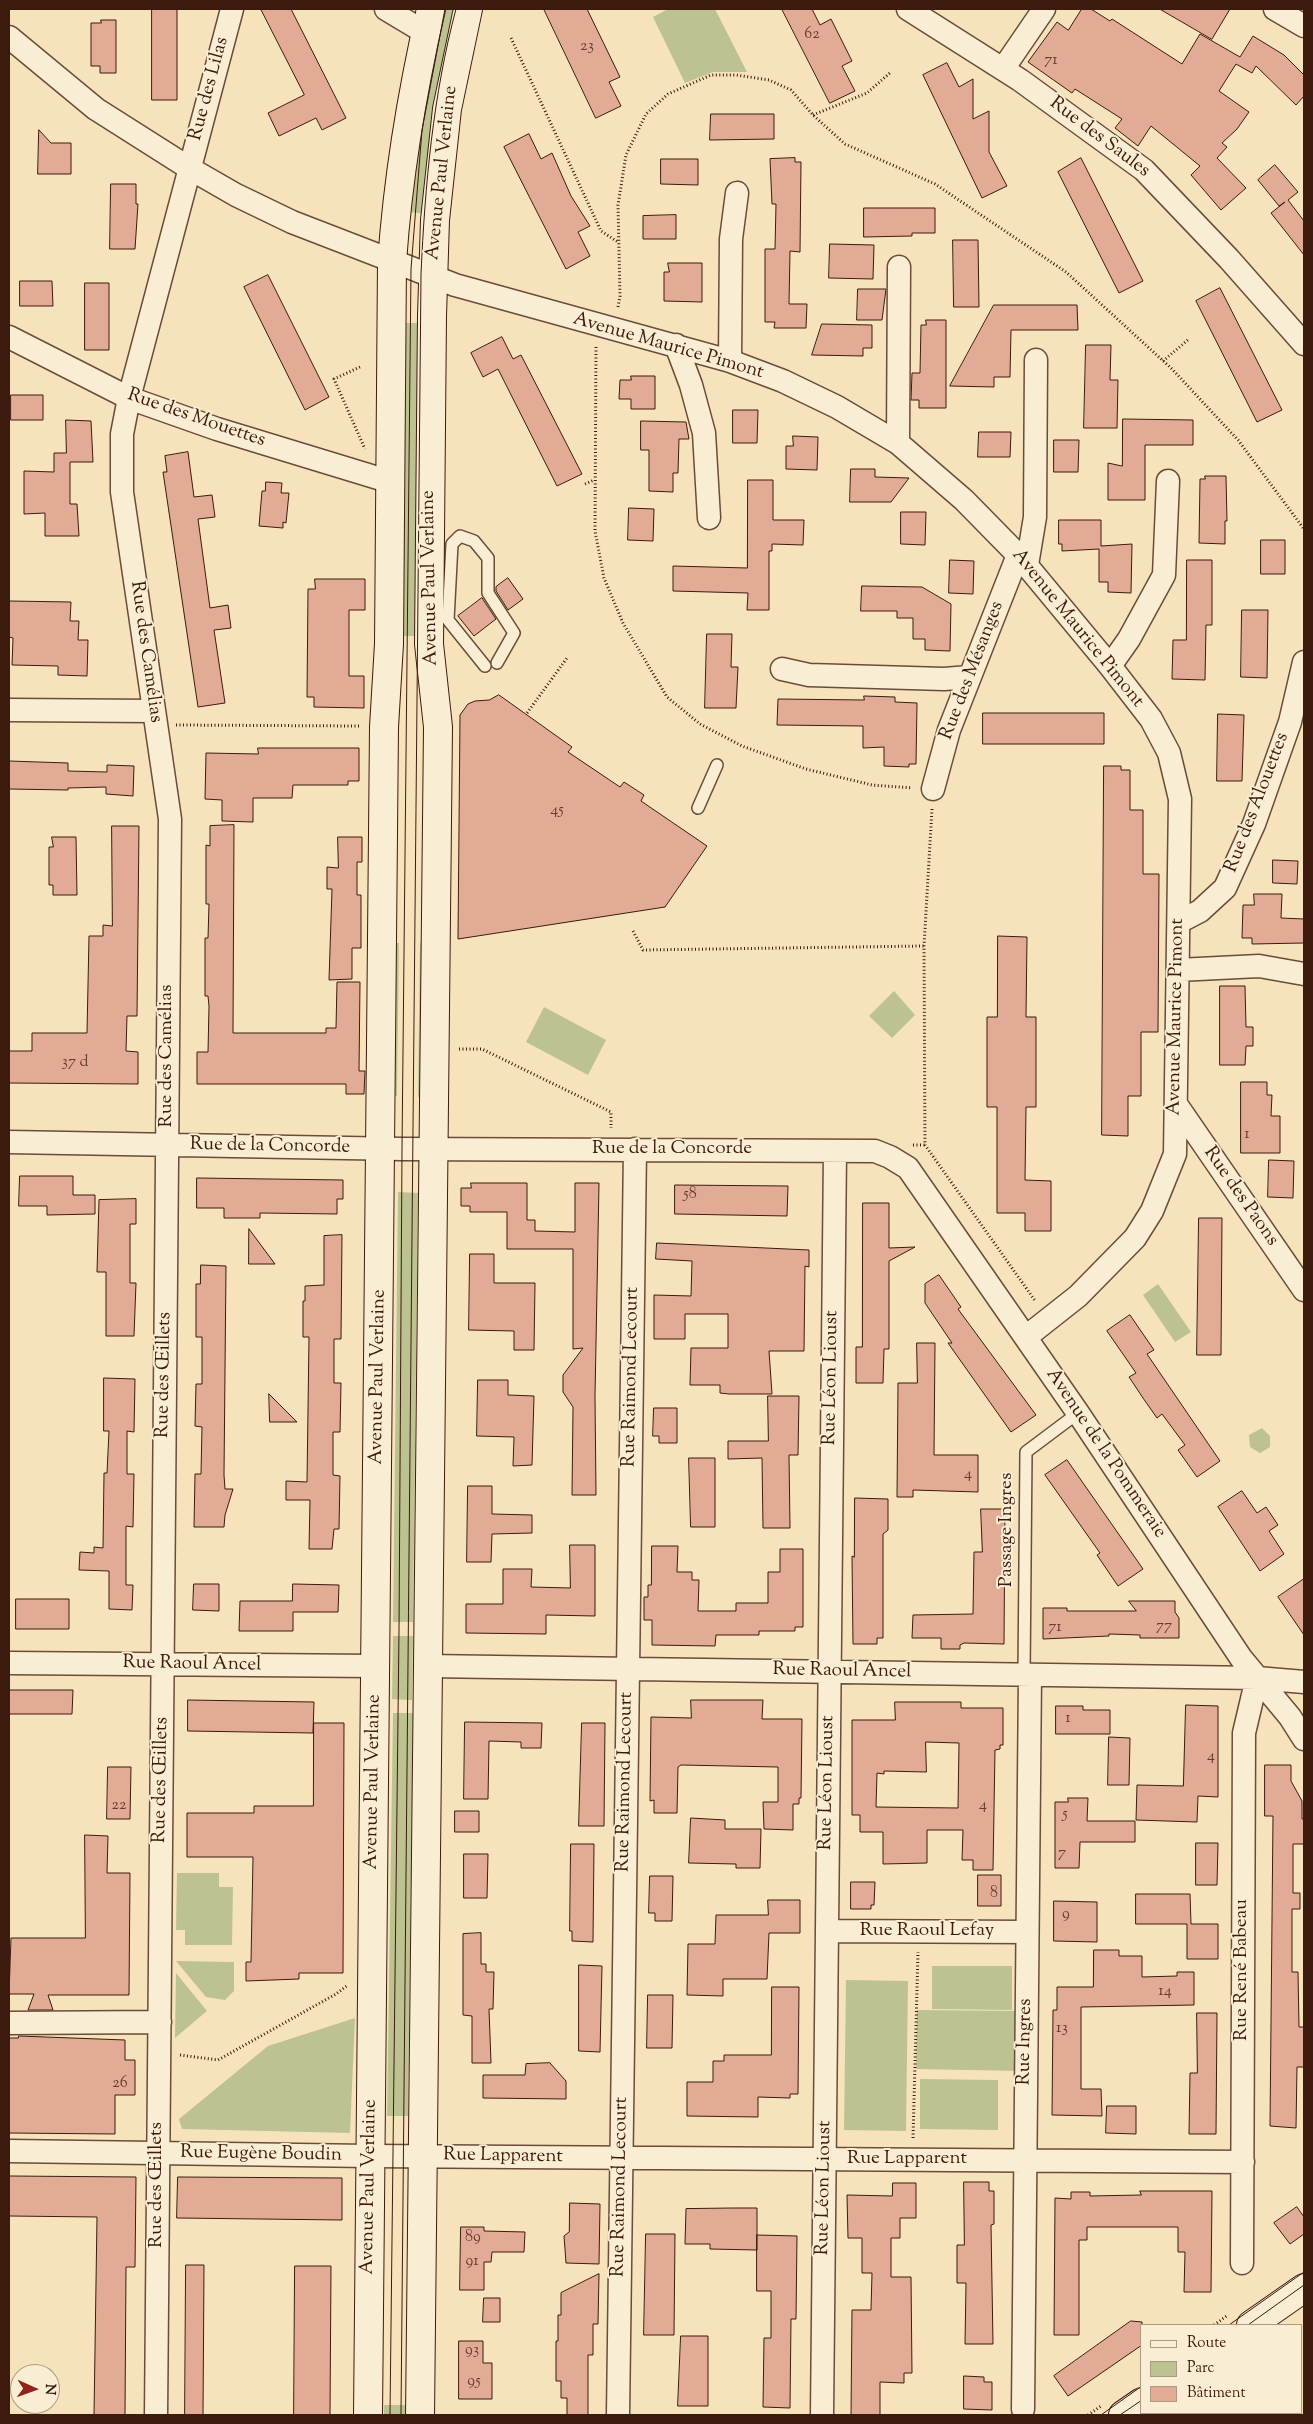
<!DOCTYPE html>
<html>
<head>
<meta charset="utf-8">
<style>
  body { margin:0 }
  #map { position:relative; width:1313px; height:2424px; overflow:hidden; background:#f6e3bc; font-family:"Sorts Mill Goudy",serif }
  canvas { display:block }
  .frame { position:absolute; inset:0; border:10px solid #3c1a0d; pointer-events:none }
  .legend { position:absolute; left:1140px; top:2324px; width:162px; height:90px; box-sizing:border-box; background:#f9edd3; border:1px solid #ad9984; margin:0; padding:6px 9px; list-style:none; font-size:15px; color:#3c1a0d }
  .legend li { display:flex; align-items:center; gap:10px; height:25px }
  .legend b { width:25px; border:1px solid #ad9984 }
  .north { position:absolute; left:10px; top:2364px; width:50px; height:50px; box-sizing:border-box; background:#f9edd3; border:1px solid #ad9984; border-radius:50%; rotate:92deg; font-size:14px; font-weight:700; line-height:20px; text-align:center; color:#3c1a0d }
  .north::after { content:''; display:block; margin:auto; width:18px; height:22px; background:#8f2418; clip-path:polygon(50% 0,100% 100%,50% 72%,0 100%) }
</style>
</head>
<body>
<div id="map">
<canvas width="1313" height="2424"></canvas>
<div class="frame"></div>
<ul class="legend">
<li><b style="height:6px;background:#f9edd3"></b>Route</li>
<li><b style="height:14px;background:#bdc390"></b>Parc</li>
<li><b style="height:14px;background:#e2ab96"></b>Bâtiment</li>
</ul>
<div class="north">N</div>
</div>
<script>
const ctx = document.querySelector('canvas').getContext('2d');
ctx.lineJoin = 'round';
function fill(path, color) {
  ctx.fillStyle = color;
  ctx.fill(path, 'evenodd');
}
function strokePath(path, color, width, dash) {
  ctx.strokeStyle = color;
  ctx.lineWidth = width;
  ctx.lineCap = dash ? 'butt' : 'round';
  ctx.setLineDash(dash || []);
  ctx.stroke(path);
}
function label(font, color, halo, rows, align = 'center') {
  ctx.font = font + ' "Sorts Mill Goudy",serif';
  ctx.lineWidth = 4;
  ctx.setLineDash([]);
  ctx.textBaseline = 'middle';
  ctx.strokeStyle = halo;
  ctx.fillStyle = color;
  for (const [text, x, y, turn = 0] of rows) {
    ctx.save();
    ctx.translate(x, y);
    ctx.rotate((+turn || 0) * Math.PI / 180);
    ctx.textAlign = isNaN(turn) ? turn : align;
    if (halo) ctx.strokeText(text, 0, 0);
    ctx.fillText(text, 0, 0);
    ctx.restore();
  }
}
fill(new Path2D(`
  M440 9H461L429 214 408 212Z
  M668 9H715L747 72H713L685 83 653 17Z
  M405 323H426L422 636H402Z
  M389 943H399L397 1096H387Z
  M420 943H430L428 1097H418Z
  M894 991 915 1015 892 1038 869 1016Z
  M544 1007 606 1040 588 1075 526 1042Z
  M398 1192 418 1193 413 1622H393Z
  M1158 1284 1191 1332 1175 1342 1143 1295Z
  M1262 1428 1270 1436V1447L1260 1453 1250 1447 1249 1435Z
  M393 1636H413L412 1700 392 1699Z
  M393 1713H413L408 2116H387Z
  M177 1873H219V1887H233L232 1945H185V1930H176Z
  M176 1961 234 1962V1991L225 2000 206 1997Z
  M932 1966H1012V2010L932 2009Z
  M176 1973 207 2011 175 2038Z
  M846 1980 908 1981 906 2131 844 2130Z
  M917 2010 1019 2011 1018 2071 916 2069Z
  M355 2018 350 2133 182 2129 179 2119 268 2046Z
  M920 2079 998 2080V2130L920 2129Z
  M384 2405H406L405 2415H384Z`), '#bdc390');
const building = new Path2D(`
  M152 9H177V100H152Z
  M261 9H291L346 118 322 130 316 118 279 136 268 113 304 95Z
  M544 9H587L620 77 609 82 621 106 596 118Z
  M782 9H812L820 25 831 19 852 61 842 66 855 91 830 103Z
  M1082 9H1091L1110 21 1112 19 1182 64 1200 34 1240 57 1253 36 1284 55 1304 75V96L1296 105 1256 66 1252 73 1236 64 1219 91 1249 112 1237 129 1222 143 1227 147 1217 158 1246 188 1221 210 1191 175 1200 166 1151 126 1138 146 1115 128 1122 119 1075 89 1072 93 1028 62 1057 22 1068 30Z
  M1160 9H1230L1212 39Z
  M101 20H116V73H100V66H91V23H101Z
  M947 63 959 87 973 79V119L989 111V152L1007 186 982 198 923 75Z
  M711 114H774V139L710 140Z
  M39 130 51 143H71V174H38Z
  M529 134 541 159 552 153 571 196 590 226 578 232 590 256 566 269 504 147Z
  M795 158V162H801L800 252 790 251 789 304H807L806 328H774L775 322H765V249H775L776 204H772L770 159Z
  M1081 158 1143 281 1119 293 1058 172Z
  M661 159H698V185L661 184Z
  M1275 165 1298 192 1288 200 1304 221V255L1271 213 1285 202 1279 206 1258 180Z
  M111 184H136V204H138L135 249H110Z
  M864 208H935V233H912V236L864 237Z
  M676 215V239H643V216Z
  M953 240H978L979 307H954Z
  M830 244 874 245 873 279 829 278Z
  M668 263H702V302L664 301V272H669Z
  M268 275 329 397 305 410 244 287Z
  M20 281H52L53 306H20Z
  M85 283H109V350H85Z
  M1220 288 1282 410 1257 422 1196 301Z
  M858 289H886L882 320H857Z
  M994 305H1077L1078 330H1011L1010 377H994V387L950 386Z
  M926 320H946V408H919V400H911L912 373H920L921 325H926Z
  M822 324 872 325V348H863V356L812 355Z
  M502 337 513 359 521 355 582 474 557 486 498 369 483 377 471 353Z
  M1086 345H1111L1110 380H1118L1117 428H1084Z
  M631 376H655V409H631V399H619L620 380H631Z
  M11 395H43V420H11Z
  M733 410H758L757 443H733Z
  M1123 419 1193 420V445H1145V500H1108V463L1122 466Z
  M66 420 91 421 93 462H70V504H77L79 536H45V513L24 514V471L54 472V453H66Z
  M641 421 686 422 689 439H679L678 473H673V492L649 491V450H641Z
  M979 432H1011L1010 457H978Z
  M793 436 818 437 817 470 786 469V446H793Z
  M1054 440H1079L1078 472H1054Z
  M188 452 194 497 212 495 215 517 198 519 210 608 228 605 231 628 214 630 225 703 198 707 163 472H167L165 456Z
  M851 469H875V477L909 478 891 502H850Z
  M1205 476H1226L1227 521H1225V544L1199 543 1200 479H1205Z
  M748 480H773V520H804L803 545 772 544V551H769V610H747L748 593 673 591V566L747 568Z
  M266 482 282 483 281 493H289L286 523 283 522V528L259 526 262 491H265Z
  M629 508 654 509 653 541 628 540Z
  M901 512H926L925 545 901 544Z
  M1059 520H1101V546L1132 544 1131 593 1108 592V582H1099V549L1062 551V544H1059Z
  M1261 540H1285V574H1261Z
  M950 560 974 561 973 594 949 593Z
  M1187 560H1212V625H1206L1205 680 1172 679 1173 640H1186Z
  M508 578 523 599 508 610 496 591V587Z
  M315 579H365V610H349V676H364V708L314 707V697H307L308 589H315Z
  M862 586 922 587 951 604 950 651 925 650V639H913V618H897V611H861Z
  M482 598 496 619 474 636 458 616Z
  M9 601 71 602 70 621H79L78 640H88L87 676 58 675V666L12 665 13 638 9 637Z
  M1242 610H1268L1267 678 1241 677Z
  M707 634H732L731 667H738L736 708H705Z
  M499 695 572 747 568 752 620 787 624 782 644 795 641 801 707 846 665 907 458 939 460 715 468 704 475 701 489 700Z
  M864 696 895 697V702L917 703 916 764H909V767L884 766V747L863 748V726L777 725 778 699 864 700Z
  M983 713H1104V744H983Z
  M1218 714 1244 715 1242 781H1217Z
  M258 748H359V781H348V785H293L292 798H253V822L222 821V800L205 799 206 753 258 754Z
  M9 761 68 763V771L107 772V765L134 766 133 796 106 794V787L68 788V790L9 789Z
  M1104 766H1121V770H1130V810H1143V874H1159L1158 1032H1141V1096H1128V1136L1102 1135Z
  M234 825 233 1033H326V1028H336L337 982H360L359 1071H365L364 1094H346V1084H197V1052H208L209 1006 208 996H205V938H208L209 904H206V845L210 846V826Z
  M112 826H139L137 1016H127L126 1051 138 1052V1084L9 1083V1051H32V1033H87L89 936H103V925L112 926Z
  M52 837H76L77 895H53V885H49V847H53Z
  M338 837H362V862H357V895H361V948H352V979L329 980 332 889H327V867L338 868Z
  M1273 860 1298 861 1297 884 1273 883Z
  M1254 894H1282L1281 918 1304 919V943L1252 944V938H1242L1243 905H1254Z
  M998 936 1027 937 1026 1017H1036V1107H1026L1025 1180 1051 1181V1231H1025V1213H997V1107H987V1017H997Z
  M1220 986H1245L1246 1027H1253V1046H1246L1245 1065H1220Z
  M1241 1082H1267V1095H1272L1271 1116H1280V1153H1241Z
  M1269 1160 1294 1161 1293 1198 1268 1197Z
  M20 1176H73V1195H95V1214L47 1215V1206H19Z
  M197 1178 343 1180V1199H337V1214L260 1213V1218H224V1208H197Z
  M471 1183H527V1220H535V1231L575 1232V1183H599L595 1396 596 1495H572L573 1407 563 1392V1375L583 1348 573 1349V1249H507V1212H470V1206H461V1188H471Z
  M675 1185 788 1186 787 1216 675 1214Z
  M136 1199V1224H130V1283H136L134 1336H106V1272H97L99 1200Z
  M863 1203H889V1248L915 1247 889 1261V1349H884L883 1383H856V1347H862Z
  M1199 1218H1222L1221 1355H1197Z
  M249 1229 275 1264H249Z
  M342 1235 341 1339H334V1383H341L340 1432H333V1475L340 1476 339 1529H334L332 1549H309L310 1500H286V1481L307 1482 309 1337H303V1301H305V1286L324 1285V1236Z
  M657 1243 809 1250V1267L805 1266 804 1351H769L772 1394H729L720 1393V1385H690L691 1348H728V1314H685V1339H654V1295L691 1296 692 1261 656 1259Z
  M470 1254H494V1283H535L534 1350H514V1331L469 1330Z
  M201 1265 226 1266 224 1475 225 1489H233L225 1515 224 1527H194L195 1474H201L202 1427 195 1426 196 1384H202V1337H196V1284H200Z
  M939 1275 961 1307 958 1309 1036 1415 1011 1432 948 1343H952L925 1303V1284Z
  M1130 1315 1154 1350 1147 1354 1220 1461 1197 1477 1178 1450 1185 1445 1162 1414 1157 1418 1143 1398 1129 1377 1136 1373 1107 1331Z
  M917 1343H935L934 1455H978V1492L913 1490V1497H897L898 1383H917Z
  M104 1378 135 1379 134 1432 127 1431V1474H134L133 1527 126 1526V1585H133L132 1610 109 1609V1571L79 1570 80 1552 94 1553V1547L103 1548 104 1473H107L109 1431H104Z
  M478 1380H508V1395L534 1396 532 1465 513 1466 514 1437 477 1436Z
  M269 1394 297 1422H270Z
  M768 1396H799L798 1455H789L790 1528H763L762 1458 728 1459V1441H768Z
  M654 1408H677V1443H659V1436H653Z
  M689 1458H715V1527H691Z
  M1067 1460 1143 1569 1118 1586 1097 1555 1100 1553 1045 1475Z
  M468 1486H492V1514L532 1515V1533L492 1534 491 1562H467Z
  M1242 1491 1257 1513 1266 1507 1278 1525 1269 1531 1284 1554 1260 1571 1218 1507Z
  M855 1498 888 1499V1530L883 1534V1638H877V1644H853L852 1556 854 1557Z
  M981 1509H1005L1004 1644 964 1643 960 1645V1649H941V1638H912L913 1615 973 1614 974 1552H982Z
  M570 1545H595V1616L546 1615V1634L466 1633V1604H503V1569H532L531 1587 570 1588Z
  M652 1546H678L677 1572H692V1580H699L698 1611H736V1603H768V1572H780V1549H803V1627H795V1631H759V1635H716L715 1646 652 1645V1620H644V1597H648V1585H651Z
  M1304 1579V1635L1278 1597Z
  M194 1584H219V1611L193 1610Z
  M293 1584 339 1585 338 1612H293V1631H239L240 1601H292Z
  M16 1599H69V1629H16Z
  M1129 1601H1175V1612L1179 1618V1638H1140V1635L1109 1634V1636L1043 1639V1608H1067V1611H1136Z
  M9 1690H73L72 1714H9Z
  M188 1700 314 1702 313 1733 188 1731Z
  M691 1700H763L762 1719H802L801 1798H799V1804H793V1830L764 1829 763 1802H778V1767L681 1765 678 1767 677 1813H654V1800L650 1801 651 1717 691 1718Z
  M895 1702H961V1708H1003V1745H1000V1749L995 1750 993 1870H973V1860H962L963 1830H927V1863L883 1864V1832H860V1815H852V1720H895ZM926 1742 959 1743 958 1808 876 1807 877 1773 884 1774V1771L926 1772Z
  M1186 1705 1218 1706V1797L1198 1796 1197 1822 1136 1820 1137 1785 1183 1786Z
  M1056 1706H1083V1710H1110V1734H1056Z
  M465 1722 542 1723 541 1748H521V1742L489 1741 488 1799H464Z
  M314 1723H344L343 1973H299V1979L246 1981V1962H251L253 1857H187V1813H254V1806H313Z
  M582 1723H605L604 1826H579Z
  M1109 1737 1130 1738 1129 1785H1108Z
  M1265 1765H1291V1781L1302 1801V1819H1304V1844H1293V1893H1300V1909H1292V1972H1298L1299 2027H1304V2067H1297L1296 2128 1270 2126 1273 1816H1265Z
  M108 1767H131L130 1819H107Z
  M1068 1798H1088L1087 1821H1135V1842H1080L1079 1868H1055V1802H1068Z
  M455 1811H479V1832H455Z
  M691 1818 725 1820V1829H761L760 1868H736V1864L689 1863Z
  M85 1835 108 1836 107 1873H130L129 1995H48L53 2010H28L34 1994H9L11 1938H85Z
  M1196 1843H1218L1217 1885H1196Z
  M571 1844H594L593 1942 572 1941V1931H570Z
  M464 1854H488L487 1898H464Z
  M978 1875H1001V1906H978Z
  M650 1876H673L672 1921H655V1913H649Z
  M851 1882H875L874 1905H871V1909H851Z
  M1136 1894H1190L1191 1924H1218V1959H1187V1924H1136Z
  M768 1900H800V1933H769L767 1979H723V1996L687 1995 688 1944H715L716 1915H768Z
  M1054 1901 1097 1902V1942L1054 1941Z
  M481 1933V1964H486V1972H494L493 2009H489L491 2063H472V2016L463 2015V1934Z
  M1094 1950H1119V1956H1142V1977L1177 1976V1972H1194V2005L1081 2007V2089H1101L1102 2116 1052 2115 1053 2010H1057V1987H1093Z
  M579 1965 602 1966 600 2052 579 2051Z
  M772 1987H799L798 2094H790V2098L758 2097V2117L687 2116V2082H713V2061H724V2055H771Z
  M648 1995H673L672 2048H647Z
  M1197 2013H1217L1216 2134H1189L1190 2073H1197Z
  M19 2036 125 2040V2060H135V2095H115V2134L9 2133V2038H18Z
  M550 2063 566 2081V2099L483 2098V2075H525L526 2064Z
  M1107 2106H1136V2134L1106 2133Z
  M9 2176 136 2177 135 2267H126L125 2415H94L97 2217 9 2216Z
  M178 2177 342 2178V2220L177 2218Z
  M964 2182H989V2191H994V2224L991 2225 993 2344H965L966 2283H957V2245H964Z
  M893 2183H916V2218H900V2238H891V2277H911L912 2373H904V2383L880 2382V2415H851L852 2310H871L872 2273H862V2238H848L847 2195 892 2196Z
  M1140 2191H1212L1211 2292H1184L1185 2252H1178V2227H1087V2240H1079V2335H1054L1055 2198 1071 2199V2192H1090V2196L1141 2195Z
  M570 2203 600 2204 599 2264 566 2263 564 2236 569 2232Z
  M1297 2207 1304 2217V2234L1290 2244 1274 2223Z
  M732 2208H757V2250L710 2249V2244H685L686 2209Z
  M461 2227H484V2231L525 2232 524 2252H492L491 2262H484V2290H460Z
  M646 2234H675L674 2335H644Z
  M757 2235 797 2236 796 2319H791L790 2408 763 2407 764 2338H771V2291H757Z
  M186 2265H204L203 2415H185Z
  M295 2266H331L330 2415H294Z
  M599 2274 598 2324H593V2355H588V2415H567V2398H561V2381H556V2341H558V2315H561V2293Z
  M484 2298H500V2322H483Z
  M1131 2321 1142 2322V2345L1068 2396 1054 2376Z
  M681 2336H708V2406H678Z
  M459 2341H483V2363H492V2399H459Z
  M964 2376 984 2377V2382H992V2410L964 2409Z`);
fill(building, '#e2ab96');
strokePath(building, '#3c1a0d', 1);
const lane = new Path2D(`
  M485 666 448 620 452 544 460 536 474 541 488 558V593L514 633 497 663
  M698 808 717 765
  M1024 1675 1026 1452 1078 1413`);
const street = new Path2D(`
  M386 9 426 33
  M908 9 1020 80 1144 170 1229 259 1304 344
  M1275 9 1304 26
  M9 37 96 109 189 168 236 195 292 222 455 285 730 361 783 381 837 407 898 443 964 500 1018 555 1110 666 1151 719 1169 753 1180 799 1175 1154 1152 1211 1135 1238 1078 1296 1026 1337
  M1003 69 1044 9
  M9 337 129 398 217 429 391 482
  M676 345 691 385 704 433 709 518
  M730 361 731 239 737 193
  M898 443 899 267
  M1027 565 1035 517 1036 360
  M1110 666 1129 639 1164 575 1168 481
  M782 669 809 675 944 679 969 677
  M9 710 154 711
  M933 789 949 730 1018 555
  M1179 922 1200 911 1225 888 1254 824 1290 722 1304 662
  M1178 970 1259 966 1304 974
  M1176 1104 1304 1290
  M9 1142 402 1149 875 1151 890 1157 908 1168 1078 1413 1241 1658 1290 1717 1304 1739
  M9 1663 375 1666
  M427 1666 1257 1678 1304 1682
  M827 1931 1027 1932
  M9 2023 160 2022
  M9 2151 370 2156 1243 2162
  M1242 2263 1244 1733 1257 1678
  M1023 2409 1030 1675
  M1268 2413 1269 2415
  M156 2415 170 819 122 492V434L129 398 232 9
  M618 2415 635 1149
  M822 2415 835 1151`);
const secondary = new Path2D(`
  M1251 2325 1304 2288
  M368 2415 384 727 389 644 392 262C398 177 412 92 431 9
  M420 2415 438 727 429 644 432 316 435 220 447 109 468 9
  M1123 2415 1142 2402`);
strokePath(lane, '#6a4c39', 14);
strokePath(street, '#6a4c39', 25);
strokePath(secondary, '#3c1a0d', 30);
strokePath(new Path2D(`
  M511 38 601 231 618 242
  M813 115 867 93 891 72
  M618 307 620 296 618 205 626 155 646 114 668 94 711 75H736L769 80 791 90 813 115 845 144 935 184 1066 272 1172 369 1238 440 1304 529
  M596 347 595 531 604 578 623 623 667 697 700 724 742 746 806 769 872 785 912 788
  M1163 361 1189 339
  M360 367 334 379 365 449
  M585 484 594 480
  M527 713 567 658
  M176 725 360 726
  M932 809 924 946 925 1145 1036 1302
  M633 931 643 950 924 946
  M459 1049H482L611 1112V1128
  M913 1145H925
  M180 2055 218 2060 336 1994 348 1985
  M913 2138 918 1952
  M1214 2325 1228 2315
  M1088 2415 1101 2406`), '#3c1a0d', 3, [1, 2.5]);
strokePath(lane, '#f9edd3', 11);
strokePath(street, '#f9edd3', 22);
strokePath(secondary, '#f9edd3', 28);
strokePath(new Path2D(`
  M1229 2325 1304 2272
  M1248 2325 1304 2285
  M390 2415 399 1630 402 1149 411 269 422 130 445 9
  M401 2415 421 274C425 185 433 95 456 9
  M1101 2415 1142 2386
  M1120 2415 1142 2400`), '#3c1a0d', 1);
label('16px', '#663e2f', null, [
  ["62",812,35],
  ["23",587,47],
  ["71",1051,61],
  ["45",557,811],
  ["37 d",75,1063],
  ["1",1247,1135],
  ["58",690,1195],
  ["4",968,1475],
  ["77",1164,1627],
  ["71",1055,1628],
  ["1",1068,1719],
  ["4",1211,1757],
  ["22",119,1806],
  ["4",983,1806],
  ["5",1065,1815],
  ["7",1062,1854],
  ["8",994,1894],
  ["9",1066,1915],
  ["14",1165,1992],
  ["13",1062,2029],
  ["26",120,2084],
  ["89",473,2238],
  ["91",472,2262],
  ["93",472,2351],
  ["95",474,2382]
]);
label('19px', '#3c1a0d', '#f9edd3', [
  ["Rue des Lilas",210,89,-75],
  ["Rue des Saules",1099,138,37],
  ["Avenue Paul Verlaine",443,173,-84],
  ["Avenue Maurice Pimont",668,347,16],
  ["Rue des Mouettes",196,419,19],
  ["Avenue Paul Verlaine",431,578,-91],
  ["Avenue Maurice Pimont",1077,629,51],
  ["Rue des Camélias",145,652,82],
  ["Rue des Mésanges",973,671,-69],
  ["Rue des Alouettes",1258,803,-69],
  ["Avenue Maurice Pimont",1177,1017,-89],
  ["Rue des Camélias",168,1056,-90],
  ["Rue de la Concorde",270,1147,1],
  ["Rue de la Concorde",672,1150],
  ["Rue des Paons",1240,1197,55],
  ["Rue des Œillets",165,1375,-89],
  ["Avenue Paul Verlaine",379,1377,-89],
  ["Rue Raimond Lecourt",632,1377,-89],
  ["Rue Léon Lioust",832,1378,-89],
  ["Avenue de la Pommeraie",1105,1454,56],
  ["Passage Ingres",1008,1530,-90],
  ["Rue Raoul Ancel",192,1665,1],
  ["Rue Raoul Ancel",842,1672,1],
  ["Rue des Œillets",162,1780,-89],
  ["Avenue Paul Verlaine",374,1782,-89],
  ["Rue Raimond Lecourt",626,1782,-89],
  ["Rue Léon Lioust",828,1783,-89],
  ["Rue Raoul Lefay",927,1932],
  ["Rue René Babeau",1243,1970,-90],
  ["Rue Ingres",1026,2042,-89],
  ["Rue Eugène Boudin",261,2155,1],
  ["Rue Lapparent",503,2157,1],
  ["Rue Lapparent",907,2160],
  ["Rue des Œillets",158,2185,-90],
  ["Avenue Paul Verlaine",370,2187,-89],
  ["Rue Raimond Lecourt",621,2187,-89],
  ["Rue Léon Lioust",825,2188,-89]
]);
</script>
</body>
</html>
